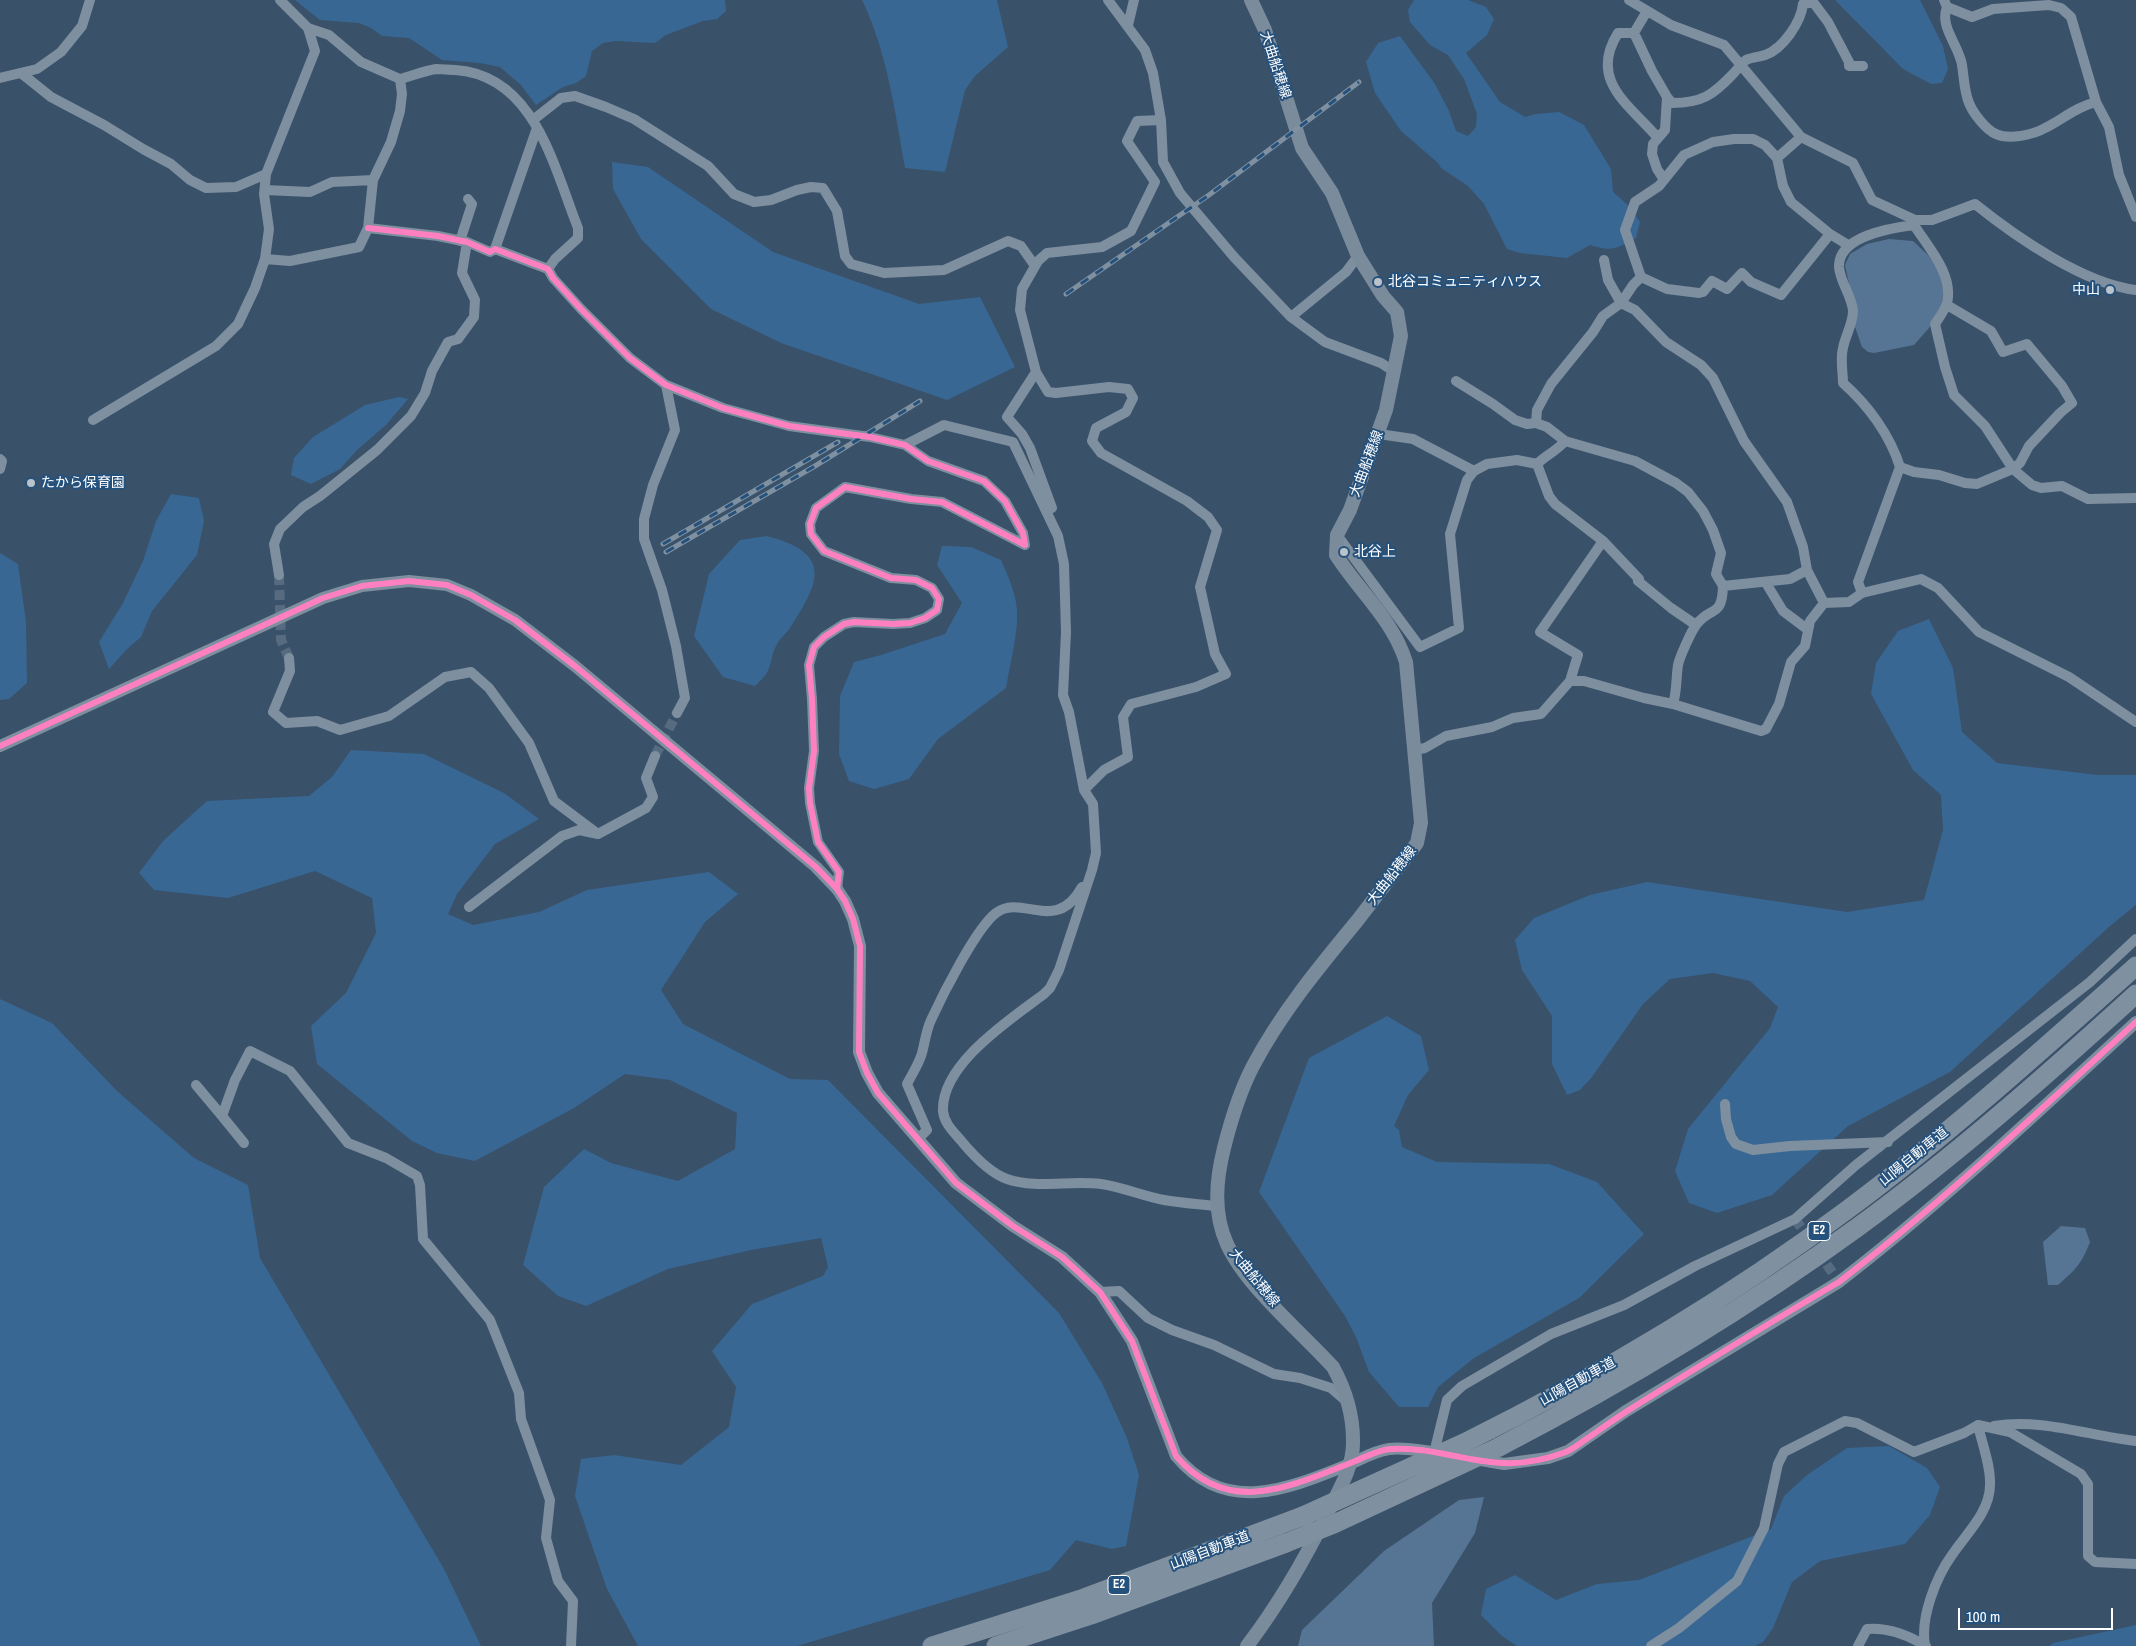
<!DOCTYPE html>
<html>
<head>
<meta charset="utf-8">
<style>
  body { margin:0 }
  #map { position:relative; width:2136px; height:1646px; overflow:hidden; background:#395169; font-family:"Archivo Narrow",sans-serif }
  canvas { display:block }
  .scale { position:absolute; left:1958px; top:1608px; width:155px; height:22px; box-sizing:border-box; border:2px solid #fff; border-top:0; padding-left:6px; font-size:15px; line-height:18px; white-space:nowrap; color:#fff; -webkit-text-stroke:4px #25517d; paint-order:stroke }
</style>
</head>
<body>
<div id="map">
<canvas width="2136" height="1646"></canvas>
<div class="scale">100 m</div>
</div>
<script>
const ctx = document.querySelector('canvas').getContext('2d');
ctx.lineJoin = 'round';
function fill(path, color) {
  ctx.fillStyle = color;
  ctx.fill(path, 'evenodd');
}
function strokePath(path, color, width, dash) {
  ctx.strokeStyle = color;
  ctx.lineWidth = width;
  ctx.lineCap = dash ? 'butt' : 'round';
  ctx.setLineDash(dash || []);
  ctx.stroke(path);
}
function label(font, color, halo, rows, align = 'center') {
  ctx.font = font + ' "Archivo Narrow","Noto Sans JP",sans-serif';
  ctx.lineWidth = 4;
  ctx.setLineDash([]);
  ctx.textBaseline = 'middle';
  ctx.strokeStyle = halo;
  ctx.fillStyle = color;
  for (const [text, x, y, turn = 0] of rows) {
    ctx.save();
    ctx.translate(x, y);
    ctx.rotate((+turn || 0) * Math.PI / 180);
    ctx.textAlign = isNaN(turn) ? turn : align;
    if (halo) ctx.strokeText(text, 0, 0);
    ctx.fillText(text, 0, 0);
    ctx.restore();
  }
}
fill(new Path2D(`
  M295 0H725L726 11 717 19 703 21 666 35 655 43 616 41 603 43 592 51 586 76 576 83 563 87 536 105 521 85 500 67 480 63 442 60 409 38 382 36 371 28 359 23 320 20Z
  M862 0H997L1008 47 975 76 965 90 945 172 905 168C895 111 887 52 862 0Z
  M1414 0H1468L1486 7 1494 19 1487 35 1466 53 1500 102 1525 117 1536 114 1559 112 1584 125 1611 169 1613 192 1629 206 1640 222 1636 238C1616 249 1612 252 1590 245L1567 258 1520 253 1507 249 1484 204 1468 186 1441 168 1438 163 1401 131 1375 93 1366 62 1378 43 1400 36 1435 84 1449 111 1456 131 1468 136 1476 127 1477 114 1464 79 1448 55 1430 45 1410 22 1408 10Z
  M1835 0H1920L1943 46 1948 69 1942 83 1931 84 1903 69Z
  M612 162 648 167 773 252 919 304 980 297 1015 367 947 400 781 343 711 309 641 239 613 189Z
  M399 397 408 399 386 425 357 450 340 469 311 484 291 475 294 458 313 437 365 405Z
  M171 494 199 498 204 521 197 555 152 611 141 637 128 648 109 669 99 642 123 603 143 561 156 521Z
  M767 536C832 553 821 581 790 628 786 634 779 639 776 646 772 653 772 661 769 668 767 675 760 681 755 686L723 677 694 636 709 574 740 540Z
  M942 546 971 547 1001 560C1008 576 1016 593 1017 611 1018 636 1010 663 1006 688L938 739 909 779 874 789 849 781 839 754 840 696 854 662 881 655 945 634 962 603 937 565Z
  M0 553 18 564 26 622 27 683 9 699 0 700Z
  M1929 619 1953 668 1962 732 1997 763 2098 775H2136V905L2110 926 1950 1072 1848 1126 1772 1195 1717 1213 1689 1203 1675 1171 1688 1129 1770 1028 1778 1007 1750 981 1713 973 1670 979 1643 1004 1592 1077 1580 1090 1567 1095 1552 1064V1016L1522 970 1515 940 1534 918 1590 895 1647 882 1847 912 1924 900 1943 830 1941 795 1913 770 1871 694 1876 663 1898 631Z
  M351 750 424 754 504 793 539 819 495 844 457 894 448 914 473 925 539 912 587 890 709 872 738 894 705 922 661 990 683 1024 790 1079 828 1080 1059 1313 1102 1383 1127 1438 1139 1475 1126 1546 1112 1549 1076 1540 1050 1570 797 1646H638L607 1589 575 1496 581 1459 614 1455 681 1465 729 1427 736 1387 712 1351 752 1304 823 1276 828 1267 821 1238 751 1250 668 1269 586 1306 558 1296 523 1265 544 1187 584 1149 611 1163 678 1181 735 1149 737 1113 670 1080 625 1074 574 1108 475 1161 437 1153 412 1141 317 1064 311 1026 346 993 376 933 372 898 315 871 228 898 154 890 139 873 163 841 207 801 309 796 332 777Z
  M0 999 52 1023 117 1091 194 1158 248 1185 260 1258 444 1569 481 1646H0Z
  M1387 1016 1421 1036 1429 1070 1408 1095 1394 1126 1399 1130 1402 1147 1437 1162 1549 1164 1597 1182 1644 1234 1579 1298 1474 1358 1438 1387 1428 1407H1399L1369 1372 1356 1337 1345 1316 1259 1192 1309 1058Z
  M1889 1446 1927 1468 1940 1487 1930 1515 1905 1544 1820 1561 1792 1582 1773 1628 1763 1642 1755 1646H1517L1502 1636 1481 1615 1486 1589 1515 1575 1556 1600 1597 1584 1639 1580 1771 1529 1784 1496 1807 1475 1847 1448Z
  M2136 1625V1646H2049L2053 1643Z`), '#396794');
fill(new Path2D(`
  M1889 239 1913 241 1928 255 1938 269 1945 286 1942 304 1929 328 1914 345 1874 353 1868 352 1862 347 1854 324 1850 288 1845 265 1850 254 1867 244Z
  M2061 1226 2085 1228 2090 1242C2081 1265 2076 1269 2058 1285H2048L2043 1242Z
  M1484 1497 1475 1533 1432 1603 1434 1646H1298L1302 1630 1384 1551 1459 1500Z`), '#567494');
strokePath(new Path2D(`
  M279 575 281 640 289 658
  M655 756 677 713
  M1795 1219 1810 1240
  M1818 1252 1839 1282`), '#576b80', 10, [10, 5]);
strokePath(new Path2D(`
  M280 0 308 28 329 35 361 62 400 79C411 76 424 71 436 69 442 69 449 70 455 70 535 75 554 168 578 228V238L555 259 548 269
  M1108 0 1145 50 1153 73 1161 120 1163 162 1180 193 1234 257 1291 317 1325 342 1381 363 1395 372
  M1629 0 1671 25 1724 45 1801 137 1853 163 1872 200 1915 220H1932L1975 204C2016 237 2084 284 2136 290
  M1944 0 1947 7 1972 17 1993 9 2049 5 2061 8 2071 17 2096 102 2109 127 2119 175 2136 217
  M1947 7C1939 27 1959 45 1962 65 1964 77 1964 91 1969 103 1973 113 1986 130 1996 134 2009 140 2033 135 2045 128 2063 119 2076 107 2096 102
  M1647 11 1634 33 1652 71 1667 97 1665 130 1653 144 1652 154 1657 169 1663 178
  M1128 25 1134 0
  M1634 33H1618C1588 81 1630 105 1658 138
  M21 73 51 97 104 125 143 149 171 164 190 180 206 188 236 187 266 174
  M0 78 37 69 61 52 82 26 90 0
  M1667 97 1672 103C1702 103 1713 95 1733 74 1737 70 1742 63 1746 60 1752 57 1760 57 1765 55 1783 49 1801 22 1803 4L1813 2 1828 22 1849 62V66H1863
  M533 120 561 98 575 96 606 107 634 119 708 166 734 194 754 202 771 200 797 190 811 187 823 188 837 211 845 256 851 264 884 273 944 270 1008 241 1021 246 1035 266
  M1777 158 1801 137
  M265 190 310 192 332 182 373 180
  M1915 221 1914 225C1928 247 1954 275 1947 303 1945 310 1939 318 1935 324L1945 367 1954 395 1985 426 2013 469 2032 485 2041 488 2062 486 2088 499 2136 498
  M368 228 438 236 467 242 490 252 495 249 548 269 553 278 581 309 630 358 666 385 723 408 789 426 870 437 905 445 928 461 984 481 1005 501 1023 533 1025 545 942 502 911 499 845 487 816 508 810 524 811 534 824 551 891 578 916 580 932 588 939 599 937 610 925 618 910 623 893 624 854 622 844 624 824 637 814 647 809 665 812 699 814 751 809 788 810 803 818 842 839 872 837 889
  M1830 234 1781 295 1751 282 1742 273 1727 289 1712 281 1703 292 1699 293 1667 289 1641 277 1625 230 1635 202 1659 186 1684 155 1713 142 1734 139H1753L1765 145 1777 158 1783 186 1791 202 1830 234 1848 245
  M460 241 472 204 468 199
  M495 249 537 128
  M265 259 290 261 359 247 368 228 373 180 391 142 400 111 402 94 400 79
  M1604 260 1608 280 1621 303 1635 310 1666 342 1701 365 1713 378 1744 441 1787 502 1803 547 1807 570 1824 603
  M1291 317 1346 272 1358 256
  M1036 372 1007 417 1022 434 1030 448 1052 508
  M1456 381 1493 404 1515 420 1527 424 1536 423
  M666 385 675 430 653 485 644 519V539L662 590 676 646 685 698 677 713
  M93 420 216 346 238 324 255 288 265 259 269 229 264 194 266 174 315 51 308 28
  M1379 434 1413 439 1474 471
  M1565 441 1635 461 1676 483 1688 492 1703 511 1713 530 1721 553 1716 574 1723 586
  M905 445 944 425 1013 442 1058 536 1064 564 1066 632 1063 695 1069 712 1084 790 1093 804 1096 853 1092 870 1059 970 1050 988 1044 994C1011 1019 941 1064 943 1111 944 1124 955 1133 963 1143 974 1156 990 1173 1007 1179 1036 1189 1070 1180 1101 1184 1122 1187 1143 1196 1164 1200 1181 1203 1199 1204 1216 1206
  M0 459 2 461 0 469
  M1537 464 1549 496 1555 504 1603 541 1639 579 1638 581 1671 608 1696 625
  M1900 467 1914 472 1939 475 1965 483 1977 484 2013 469 2020 463 2029 446 2060 413 2072 403 2062 386 2027 344 2003 352 1991 331 1947 305
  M1337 535 1420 647 1459 628 1450 534 1467 480 1474 471 1487 464 1517 460 1537 464C1546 455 1558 450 1565 441L1547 427 1536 423 1537 410 1551 384 1593 332 1603 316 1621 303 1633 285 1641 277
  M279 575 274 544 280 529 303 507 320 496 377 450 411 416 425 393 432 371 448 342 458 339 474 317 475 300 462 273 467 242
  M1766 583 1783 611 1807 629
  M1862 593 1858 582 1900 467C1890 435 1868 405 1843 383 1843 372 1840 359 1843 348 1845 336 1853 324 1853 311 1852 296 1840 282 1839 267 1838 236 1891 228 1914 225
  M289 658 290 671 273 712 286 723 317 721 340 730 389 716 445 677 471 672 489 688 529 743 554 801 598 834
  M1570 681 1578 655 1540 632 1603 541
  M1673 704C1677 691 1676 678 1678 665 1680 656 1691 632 1696 625 1711 605 1722 619 1723 586L1790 579 1807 570
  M1414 750 1425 748 1446 736 1492 727 1513 718 1541 714 1570 681H1584L1644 698 1673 704 1761 731 1766 729 1779 704 1791 662 1805 646 1810 621 1824 603 1849 602 1862 593 1921 579 1938 588 1979 632 2069 677 2136 722
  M1084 790 1104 770 1128 757 1123 717 1131 704 1196 687 1226 674 1215 654 1200 587 1217 530 1208 517 1187 501 1101 453 1092 441 1096 428 1126 412 1133 398 1128 389 1109 387 1056 393 1048 392 1036 372 1020 310 1022 289 1038 261 1047 253 1102 247 1131 231 1155 182 1127 141 1137 121 1161 120
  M469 907 562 836 579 830 598 834 646 808 653 797 646 778 655 756
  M196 1085 222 1116
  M1725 1104 1726 1119 1731 1137 1736 1144 1753 1150 1790 1146 1888 1142
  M918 1139 927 1130 907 1084C912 1074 919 1064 922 1053 925 1042 926 1031 931 1020 942 996 976 928 996 913 1022 893 1056 935 1082 887
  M244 1143 222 1116 235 1080 250 1051 290 1071 348 1143 386 1158 417 1176 420 1185 423 1239 490 1320 519 1393 521 1419 550 1500 546 1538 558 1581 573 1601 571 1646
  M1100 1292 1119 1291 1148 1318 1172 1330 1214 1345 1274 1374 1300 1378 1331 1388 1346 1401
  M1994 1426C2042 1418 2089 1436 2136 1441
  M1434 1453 1447 1400 1462 1386 1551 1334 1624 1305 1695 1266 1795 1219 1856 1165 2090 982 2136 939
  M1925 1645C1920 1618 1936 1577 1952 1555 1966 1534 1990 1512 1990 1485 1991 1466 1982 1444 1978 1425
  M1651 1646 1679 1628 1737 1581 1764 1528 1778 1464 1784 1452 1845 1421 1857 1423 1914 1452 1964 1433 1978 1425 2010 1432 2081 1474 2088 1484V1556L2095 1562 2136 1564
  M1858 1646 1867 1629C1889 1627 1908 1635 1926 1646`), '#7e8fa0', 10);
strokePath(new Path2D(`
  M0 746 323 598 362 586 409 581 447 585 471 595 515 620 575 666 816 867 837 889 845 901 853 919 860 946 859 1052 867 1073 878 1093 956 1183 1013 1226 1062 1257 1100 1292 1132 1341 1176 1456C1226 1516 1288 1489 1350 1464 1363 1458 1375 1451 1389 1449 1405 1447 1423 1451 1438 1453
  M1475 1459 1504 1464 1548 1458 1568 1451 1626 1411 1839 1282C1943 1202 2039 1111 2136 1022`), '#7e8fa0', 12);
strokePath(new Path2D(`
  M1247 1646C1279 1604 1305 1559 1328 1512 1339 1490 1354 1466 1353 1440 1353 1415 1345 1389 1333 1367 1301 1332 1246 1286 1227 1244 1213 1213 1216 1180 1224 1148 1231 1120 1240 1091 1253 1066 1281 1013 1319 967 1357 921 1377 895 1397 869 1417 843L1421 823 1406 662C1393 620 1359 591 1336 555L1337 535 1350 510 1386 410 1401 336 1397 312 1383 296 1358 256 1332 193 1302 148 1265 30 1251 0`), '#7a8b9b', 14);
strokePath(new Path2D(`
  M1464 1443C1598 1376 1728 1299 1847 1210 1948 1135 2042 1050 2136 966
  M1499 1447C1624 1382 1744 1310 1858 1227 1955 1156 2047 1075 2136 994
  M932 1646 1084 1598 1303 1516
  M996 1646 1091 1615 1286 1543`), '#7f90a0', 19);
const rail = new Path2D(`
  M1066 294 1209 195 1359 82
  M663 544 838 442
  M666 552 815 466 920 401`);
strokePath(rail, '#7f90a0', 5);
strokePath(rail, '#25517d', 3, [9]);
strokePath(new Path2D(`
  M1303 1516 1464 1443
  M1286 1543 1334 1524 1499 1447`), '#7f90a0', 19);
strokePath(new Path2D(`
  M368 228 438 236 467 242 490 252 495 249 548 269 553 278 581 309 630 358 666 385 723 408 789 426 870 437 905 445 928 461 984 481 1005 501 1023 533 1025 545 942 502 911 499 845 487 816 508 810 524 811 534 824 551 891 578 916 580 932 588 939 599 937 610 925 618 910 623 893 624 854 622 844 624 824 637 814 647 809 665 812 699 814 751 809 788 810 803 818 842 839 872 837 889
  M0 746 323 598 362 586 409 581 447 585 471 595 515 620 575 666 816 867 837 889 845 901 853 919 860 946 859 1052 867 1073 878 1093 956 1183 1013 1226 1062 1257 1100 1292 1132 1341 1176 1456C1227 1516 1287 1488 1348 1464 1362 1459 1376 1450 1391 1449 1429 1446 1466 1462 1503 1463 1523 1464 1547 1459 1566 1452 1573 1449 1579 1444 1585 1440 1601 1429 1616 1418 1632 1408 1701 1365 1769 1323 1839 1282 1943 1202 2039 1111 2136 1022`), '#ff80c0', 6);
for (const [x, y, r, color] of [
  [1378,282,5,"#bac2ca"],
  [2110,290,5,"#bac2ca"],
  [31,483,5,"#bac2ca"],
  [1344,552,5,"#bac2ca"]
]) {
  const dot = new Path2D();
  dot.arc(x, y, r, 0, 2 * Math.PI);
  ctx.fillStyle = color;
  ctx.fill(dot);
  strokePath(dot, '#25517d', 2);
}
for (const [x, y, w] of [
  [1819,1231,22],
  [1119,1585,22]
]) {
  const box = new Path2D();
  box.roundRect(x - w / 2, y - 9.5, w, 19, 4);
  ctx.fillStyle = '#25517d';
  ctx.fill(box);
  strokePath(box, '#fff', 1);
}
label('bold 12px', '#fff', null, [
  ["E2",1819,1231],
  ["E2",1119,1585]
]);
label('14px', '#fff', '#25517d', [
  ["大曲船穂線",1275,65,72],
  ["大曲船穂線",1367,464,-69],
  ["大曲船穂線",1392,876,-52],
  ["山陽自動車道",1914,1157,-39],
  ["大曲船穂線",1254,1278,51],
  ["山陽自動車道",1578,1382,-29],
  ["山陽自動車道",1210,1551,-21]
]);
label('14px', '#fff', '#25517d', [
  ["北谷コミュニティハウス",1388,282],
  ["中山",2100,290,"right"],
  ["たから保育園",41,483],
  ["北谷上",1354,552]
], 'left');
</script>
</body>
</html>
